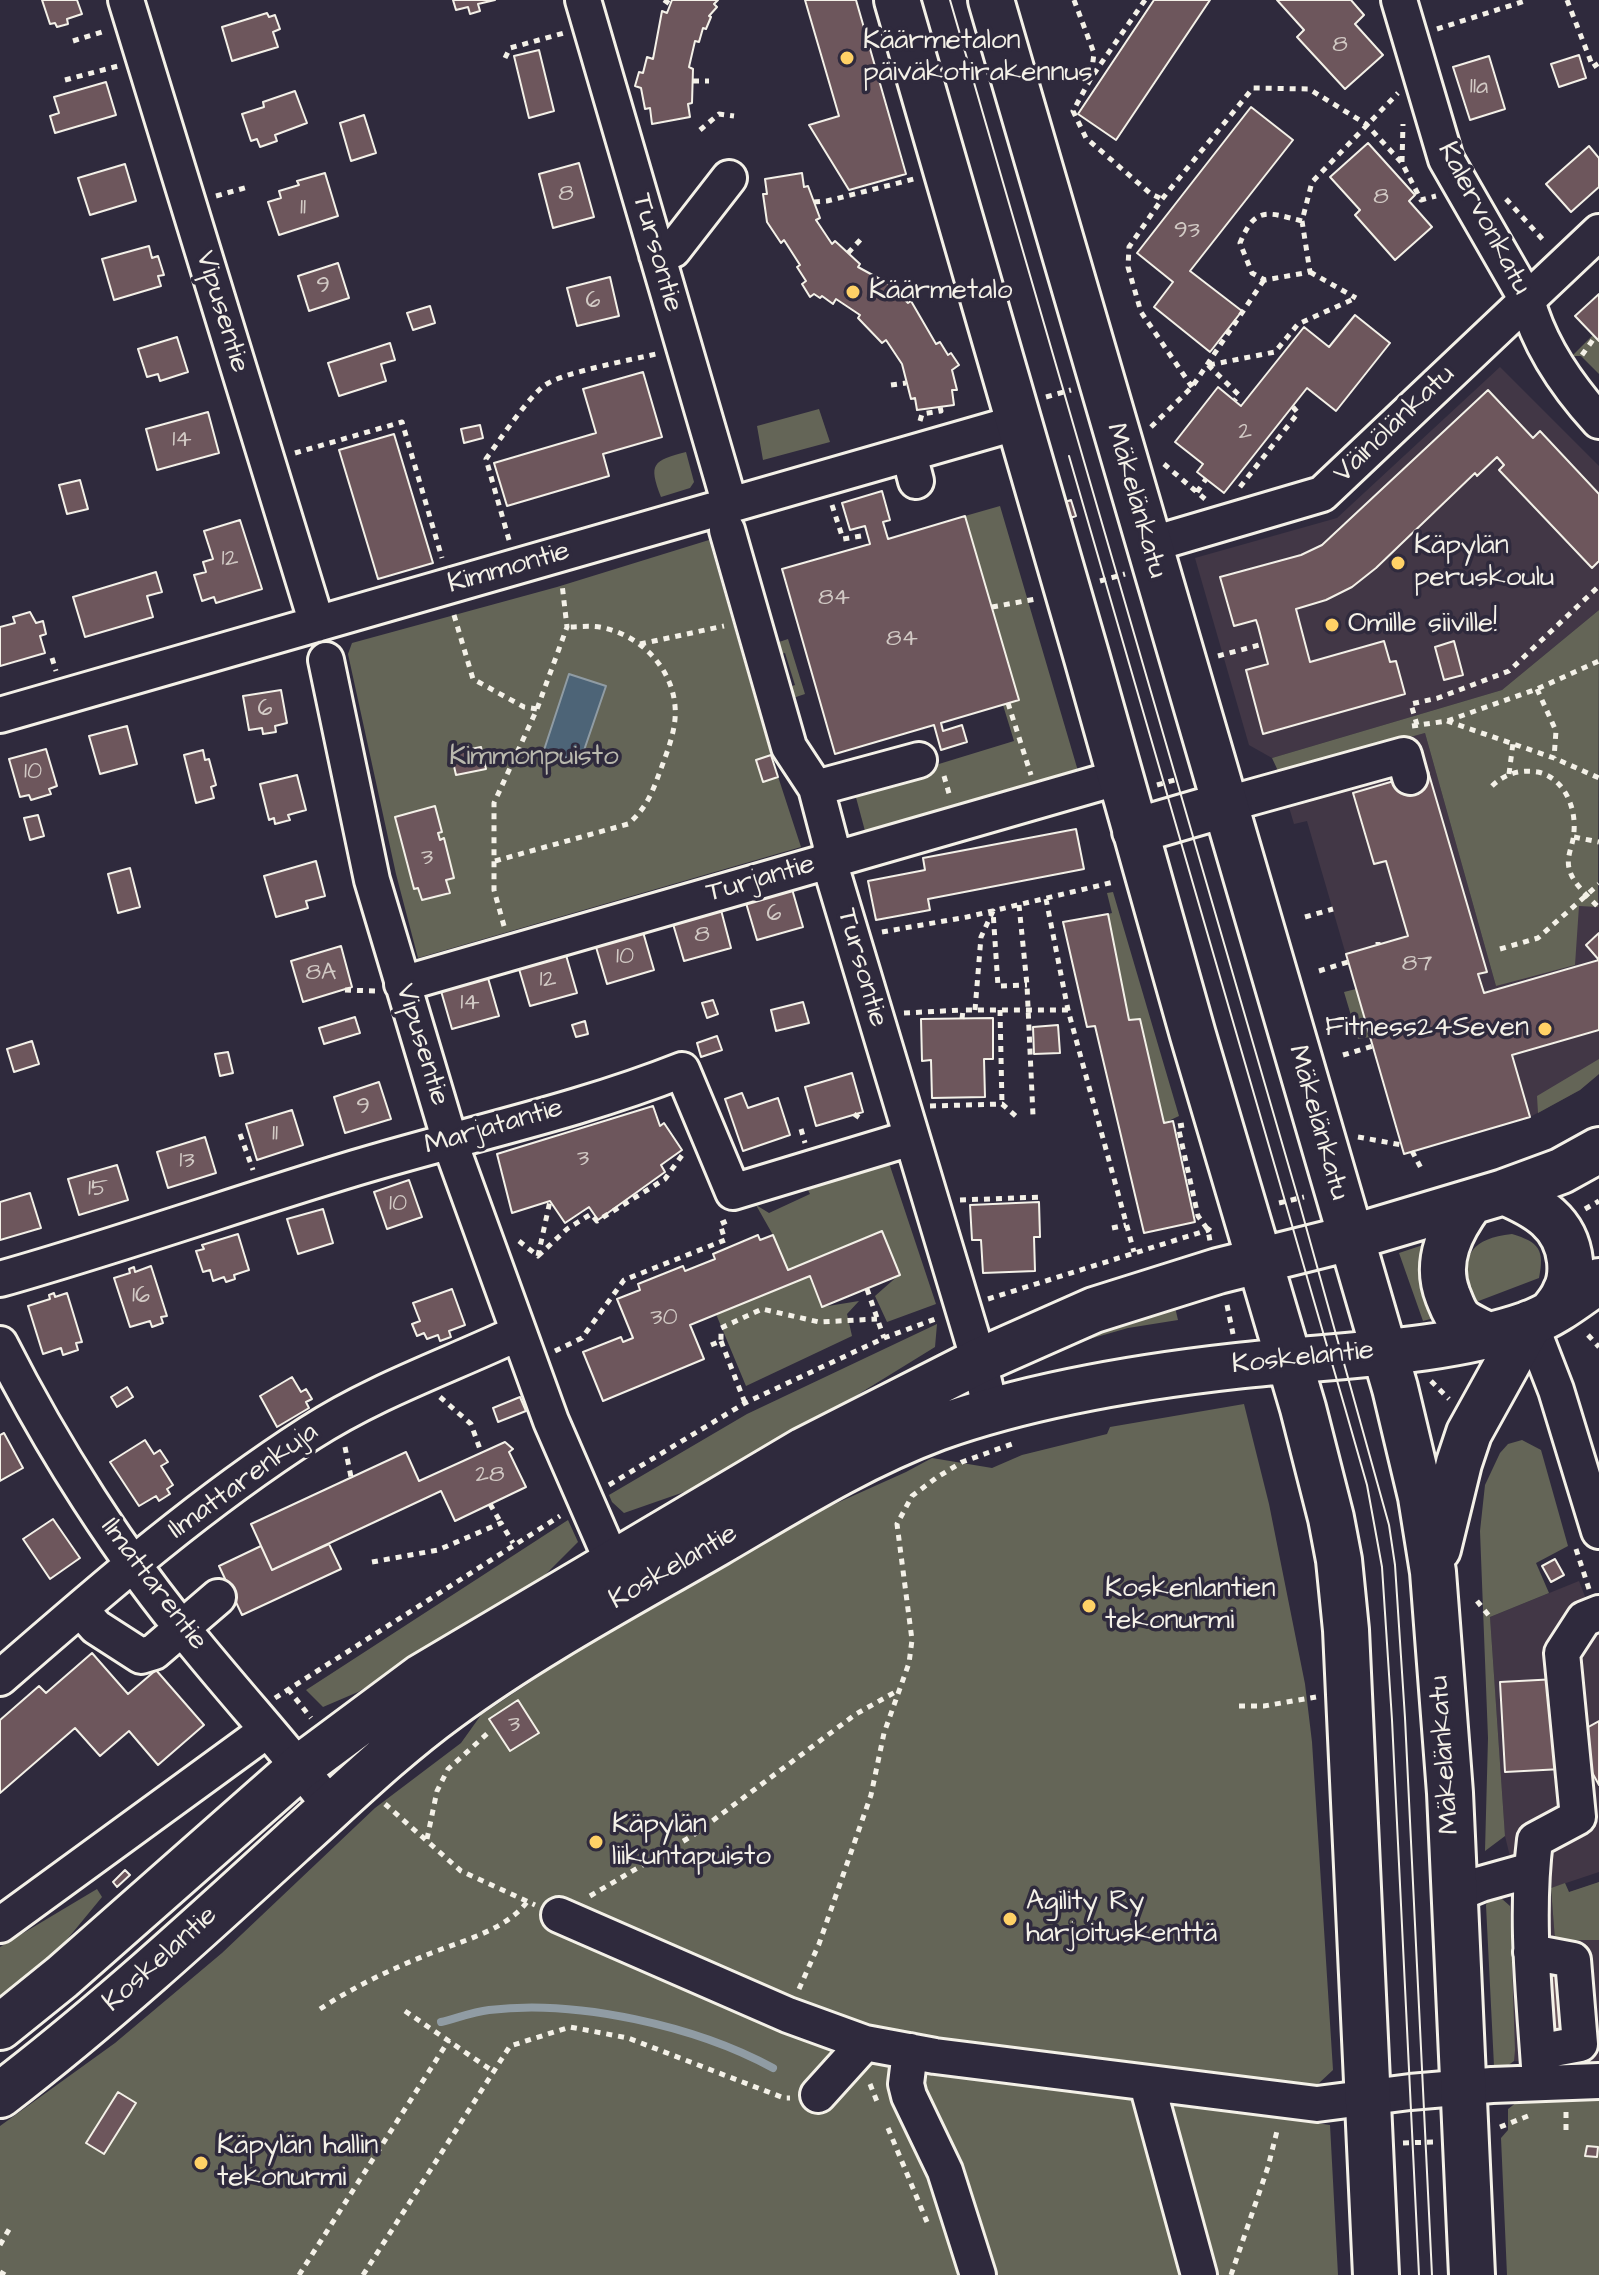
<!DOCTYPE html>
<html>
<head>
<meta charset="utf-8">
<style>
  body { margin:0 }
  canvas { display:block; background:#2f2a3d }
</style>
</head>
<body>
<canvas width="1599" height="2275"></canvas>
<script>
const ctx = document.querySelector('canvas').getContext('2d');
ctx.lineJoin = 'round';
function fill(path, color) {
  ctx.fillStyle = color;
  ctx.fill(path, 'evenodd');
}
function strokePath(path, color, width, dash) {
  ctx.strokeStyle = color;
  ctx.lineWidth = width;
  ctx.lineCap = dash ? 'butt' : 'round';
  ctx.setLineDash(dash || []);
  ctx.stroke(path);
}
function label(font, color, halo, rows, align = 'center') {
  ctx.font = font + ' "Architects Daughter",sans-serif';
  ctx.lineWidth = 7;
  ctx.setLineDash([]);
  ctx.textBaseline = 'middle';
  ctx.strokeStyle = halo;
  ctx.fillStyle = color;
  for (const [text, x, y, turn = 0] of rows) {
    ctx.save();
    ctx.translate(x, y);
    ctx.rotate((+turn || 0) * Math.PI / 180);
    ctx.textAlign = isNaN(turn) ? turn : align;
    if (halo) ctx.strokeText(text, 0, 0);
    ctx.fillText(text, 0, 0);
    ctx.restore();
  }
}
fill(new Path2D(`
  M1500 367 1599 466V610L1502 690 1272 758 1249 745 1195 558 1337 518Z
  M1425 733 1496 986 1579 906H1598L1599 887V1074L1580 1090 1530 1117 1404 1154 1307 821 1294 824 1279 773Z
  M1579 1581 1599 1633V1872L1551 1888 1555 1939 1599 1940V2063L1514 2061 1510 1906 1516 1881 1505 1836 1490 1617Z`), '#423746');
fill(new Path2D(`
  M1593 335 1599 341V374L1581 356H1572Z
  M819 409 830 442 763 460 757 426Z
  M686 452 694 482 690 488 661 497C648 463 653 461 686 452Z
  M1000 506 1078 771 865 831 854 790 1014 741 1003 705 965 516Z
  M709 540 771 755 801 847 418 958 396 874 348 654 352 643 557 587Z
  M1599 610 1598 907 1579 906 1575 965 1496 986 1425 733 1279 773 1272 758 1502 690Z
  M788 639 805 694 784 701 781 690 795 685 785 653 770 657 767 646Z
  M1113 892 1179 1116 1164 1123 1140 1020H1129L1108 914 1112 913 1107 893Z
  M1356 989 1370 1037 1358 1039 1344 992Z
  M1599 1059V1074L1580 1090 1538 1113 1537 1096Z
  M884 1158 890 1166 936 1304 887 1322 875 1296 900 1274 882 1231 788 1270 773 1235 756 1205 769 1213 810 1194 804 1182Z
  M1512 1234C1539 1242 1545 1250 1539 1278L1476 1302 1465 1292C1464 1253 1471 1239 1512 1234Z
  M1432 1242 1434 1318 1423 1321 1399 1253Z
  M809 1276 822 1307 859 1301 847 1314 852 1336 746 1386 716 1314Z
  M1174 1303 1178 1320 1128 1328 1086 1340 1085 1332Z
  M937 1324 935 1347 836 1408 687 1491 624 1513 612 1502 609 1495 747 1414Z
  M1244 1404 1269 1504 1305 1684 1312 1742 1333 2070 1318 2084 1307 2087 1309 2122 1330 2125 1338 2275H0V2126L115 2043 222 1953 375 1808 461 1743 481 1715 598 1637 817 1512 906 1472 932 1458 992 1468 1022 1455 1107 1434 1110 1427Z
  M1522 1440 1541 1450 1568 1546 1536 1563 1549 1593 1490 1617 1505 1836 1485 1851 1488 1738 1480 1531 1485 1485 1500 1453 1508 1444Z
  M568 1520 578 1542 540 1580 358 1692 323 1707 306 1690Z
  M1599 1882V1940H1555L1551 1888 1565 1883 1569 1892Z
  M97 1889 102 1897 60 1948 0 2000V1947Z
  M1493 1891 1510 1906 1515 2050 1514 2061 1507 2066H1494L1486 1905Z
  M1599 2095V2275H1507L1501 2138 1508 2130V2109L1517 2102Z`), '#646557');
const water = new Path2D(`
  M569 674 606 686 580 762 544 750Z`);
fill(water, '#4d6477');
strokePath(water, '#909ca4', 2);
strokePath(new Path2D(`
  M441 2022C457 2018 473 2012 489 2010 576 1999 696 2026 773 2068`), '#909ca4', 8);
const building = new Path2D(`
  M42 0H77L82 14 67 19 68 24 57 27 55 23 50 24Z
  M453 0H495L478 4 480 11 470 14 468 7 456 10Z
  M672 0H718L714 4 717 7 709 16 711 17 706 29 703 28 699 42 695 41 689 67 693 69 692 103 688 104 690 117 652 124 650 108 645 109 641 88 635 86 639 72 643 73 647 57 653 59 662 11 667 13Z
  M805 0H856L906 174 849 190 809 125 839 116Z
  M1154 0H1210L1116 140 1078 114Z
  M1277 0H1351L1364 15 1355 24 1383 55 1345 89 1297 37 1304 30Z
  M267 13 269 17 275 15 280 29 273 32 278 47 232 61 222 27Z
  M539 50 554 111 529 118 514 56Z
  M1579 55 1586 78 1559 87 1551 64Z
  M1489 56 1505 109 1470 120 1453 67Z
  M106 82 116 115 55 133 50 116 59 113 54 97Z
  M295 91 307 123 275 135 277 141 260 147 257 139 251 141 242 114 264 107 263 102Z
  M1251 107 1293 140 1190 271 1242 311 1210 352 1154 307 1173 282 1137 253Z
  M364 115 376 153 351 161 340 123Z
  M1368 143 1415 195 1409 201 1432 227 1395 260 1355 215 1360 210 1330 177Z
  M1589 146 1599 158V187L1571 212 1546 184Z
  M579 163 594 217 553 228 539 174Z
  M125 164 136 201 90 215 78 178Z
  M325 173 338 216 279 235 268 202 281 198 279 191 299 185 297 181Z
  M802 173 804 187 808 186 820 218 816 220 832 244 835 241 860 264 858 267 900 290 898 293 908 303 911 301 936 344 940 342 948 355 951 353 959 365 952 370 957 390H952L954 405 917 410 915 398 911 399 902 364 886 340 882 343 858 318 860 315 836 299 833 304 822 296 820 298 814 294 810 297 802 284 806 281 797 267 800 265 784 240 781 243 767 222 763 194H767L765 179Z
  M149 246 152 258 158 256 164 275 158 276 161 286 114 300 102 259Z
  M338 263 349 298 309 311 298 276Z
  M610 277 619 316 577 326 567 288Z
  M1599 294V341L1575 316Z
  M430 306 435 323 413 330 407 313Z
  M1355 315 1390 343 1336 411 1307 388 1224 493 1197 472 1203 464 1175 442 1218 387 1241 406 1304 327 1329 347Z
  M177 337 188 372 160 381 158 374 147 377 138 349Z
  M390 343 395 360 381 364 386 381 339 396 328 363Z
  M643 372 662 437 603 454 609 476 507 506 494 463 596 433 583 389Z
  M1488 390 1533 438 1540 431 1599 494V561L1592 568 1499 470 1504 465 1497 457 1477 476 1475 473 1376 568 1352 587 1326 600 1296 609 1310 662 1384 641 1390 662 1396 661 1405 694 1263 734 1246 670 1268 664 1258 626 1256 620 1234 626 1220 577 1301 555 1322 545Z
  M208 412 219 453 157 470 146 429Z
  M480 425 483 438 464 443 461 429Z
  M394 434 433 563 378 579 339 450Z
  M80 480 88 509 67 514 59 485Z
  M882 491 890 520 883 522 888 539 965 516 1019 700 941 723 943 731 962 725 967 742 941 750 934 725 835 754 782 569 870 544 865 526 850 530 842 503Z
  M1071 500 1076 516 1070 518 1065 502Z
  M240 520 262 589 216 603 214 597 202 601 194 575 206 572 203 562 213 559 204 531Z
  M156 572 162 592 147 596 153 617 85 637 73 597Z
  M30 612 36 623 43 621 46 634 40 636 45 653 0 666V627L15 623 13 617Z
  M1454 641 1463 675 1444 680 1435 647Z
  M281 690 287 723 275 726 276 732 263 734 262 728 249 730 243 696Z
  M127 726 137 764 100 774 89 736Z
  M481 747 486 769 456 775 451 753Z
  M46 749 57 786 49 789 51 794 31 800 29 795 20 797 9 759Z
  M203 750 205 760 209 759 216 785 211 787 214 798 196 803 184 755Z
  M771 755 778 777 763 782 756 760Z
  M1428 771 1487 972 1478 974 1484 993 1599 960V1030L1512 1055 1530 1117 1404 1154 1346 954 1408 936 1386 861 1374 864 1353 793Z
  M297 775 306 810 288 815 290 820 275 824 274 818 269 820 260 784Z
  M435 806 442 832 438 833 440 840 444 838 454 878 446 880 450 893 422 900 418 888 414 889 395 817Z
  M38 815 44 836 30 840 24 818Z
  M1076 829 1084 869 928 899 930 910 876 920 868 881 925 870 923 858Z
  M316 861 325 896 306 901 308 908 276 917 264 876Z
  M130 868 140 907 118 913 108 874Z
  M792 889 803 927 757 940 746 903Z
  M721 910 731 948 684 961 673 924Z
  M1108 914 1129 1020 1140 1019 1164 1123 1173 1121 1195 1222 1144 1233 1095 1026 1087 1027 1063 922Z
  M643 932 654 970 607 984 596 947Z
  M1599 933V960L1586 945Z
  M341 946 352 987 303 1002 291 961Z
  M566 955 577 993 530 1006 519 969Z
  M488 978 499 1016 452 1029 441 991Z
  M713 1000 718 1014 707 1018 702 1003Z
  M803 1002 809 1023 776 1031 771 1010Z
  M355 1017 360 1033 324 1044 319 1028Z
  M993 1018V1059H984L985 1097 932 1098 931 1060 922 1061 921 1019Z
  M585 1021 588 1034 576 1037 572 1025Z
  M1058 1025 1060 1053 1034 1054 1033 1027Z
  M717 1036 722 1050 701 1057 697 1043Z
  M32 1041 39 1064 14 1072 7 1049Z
  M228 1052 233 1073 220 1076 215 1054Z
  M852 1073 863 1112 816 1126 805 1087Z
  M379 1082 391 1119 345 1133 334 1097Z
  M742 1093 748 1108 778 1098 790 1135 743 1151 725 1099Z
  M653 1106 660 1126 664 1123 682 1150 661 1165 665 1172 598 1220 589 1207 565 1223 550 1201 512 1213 497 1154Z
  M292 1110 303 1145 257 1160 246 1124Z
  M205 1137 216 1173 168 1188 157 1152Z
  M117 1165 128 1200 79 1215 68 1179Z
  M409 1180 422 1217 387 1229 374 1192Z
  M30 1193 41 1228 0 1240V1202Z
  M1039 1202 1040 1237H1034L1035 1271 983 1273 981 1240H972L970 1205Z
  M323 1209 333 1243 298 1254 287 1219Z
  M882 1231 900 1275 822 1307 810 1276 690 1325 704 1359 603 1401 583 1352 621 1337 623 1342 633 1338 617 1299 640 1290 638 1284 683 1266 685 1271 715 1259 713 1254 758 1235 760 1240 773 1235 788 1270Z
  M238 1234 249 1270 234 1275 235 1279 226 1282 224 1277 213 1281 210 1270 203 1272 196 1251 204 1249 202 1245Z
  M151 1266 167 1316 161 1317 163 1323 152 1327 150 1321 130 1327 114 1278 130 1273 129 1269 134 1267 135 1272Z
  M452 1289 465 1325 449 1331 451 1337 440 1341 438 1335 427 1339 424 1333 417 1336 412 1324 420 1321 413 1303Z
  M54 1293 55 1297 67 1293 82 1342 76 1343 78 1350 63 1355 61 1348 43 1354 28 1306 50 1299 49 1295Z
  M292 1377 301 1392 306 1389 312 1399 306 1402 309 1408 277 1427 260 1396Z
  M127 1387 133 1397 117 1407 111 1397Z
  M520 1397 526 1411 498 1422 493 1408Z
  M4 1433 23 1468 0 1481V1435Z
  M145 1440 154 1454 160 1450 168 1462 161 1466 173 1485 167 1489 170 1494 159 1501 156 1496 139 1506 110 1462Z
  M505 1442 513 1449 509 1452 526 1487 455 1521 441 1491 272 1570 251 1524 406 1452 419 1481Z
  M53 1519 80 1558 50 1579 23 1539Z
  M329 1544 341 1569 242 1615 219 1566 261 1546 272 1570Z
  M1555 1559 1564 1575 1551 1582 1542 1566Z
  M92 1653 128 1694 156 1670 204 1725 158 1765 129 1731 100 1756 75 1728 0 1793V1720L39 1686 46 1693Z
  M1557 1679 1562 1769 1505 1772 1500 1682Z
  M518 1700 539 1733 510 1751 489 1719Z
  M1599 1721V1785L1572 1736Z
  M125 1870 130 1875 117 1887 113 1882Z
  M1564 1973 1568 2039 1548 2040 1544 1974Z
  M118 2092 136 2103 104 2154 86 2143Z
  M1587 2146 1598 2147 1597 2157 1585 2156Z`);
fill(building, '#6d565c');
strokePath(building, '#f4f1e8', 2);
const minor = new Path2D(`
  M126 0 317 624
  M583 0 730 505
  M1399 0 1446 159 1527 300C1539 345 1568 387 1599 421
  M657 255 673 250 729 178
  M909 454 916 481
  M727 530 789 747 816 788 831 845 829 861 979 1361 991 1411
  M1149 545 1322 494 1599 232
  M326 660 372 880 452 1148 551 1421 622 1584
  M0 715 1019 422
  M816 788 919 760
  M1224 805 1404 755 1410 777
  M402 984 1120 777
  M0 1279C120 1245 236 1204 355 1168 464 1135 576 1112 682 1070L733 1192 911 1138
  M1530 1323 1556 1390 1599 1531
  M0 1344C52 1447 121 1556 195 1644 240 1699 288 1752 331 1807
  M80 1609 96 1627 141 1656 154 1652 218 1597
  M0 1678C99 1592 199 1504 310 1433 375 1391 448 1366 518 1333
  M1454 1895 1481 1884 1531 1870
  M559 1915 788 2015 865 2043
  M0 1925 266 1731
  M1531 1952 1573 1960 1580 2044 1538 2052
  M910 2051 906 2084 909 2096 945 2171 978 2275
  M1540 2081C1535 2001 1525 1920 1535 1840L1578 1817 1562 1653 1584 1619 1599 1613
  M1147 2084 1199 2275
  M818 2095 865 2043 935 2056 1317 2104 1410 2092 1492 2085 1599 2081`);
const major = new Path2D(`
  M897 0 1087 658 1193 1035 1303 1408 1331 1518 1339 1560 1346 1630 1376 2275
  M991 0 1395 1388 1421 1497 1433 1572 1450 1793 1472 2275
  M1135 831 1224 805
  M1504 1192C1537 1206 1566 1222 1570 1261 1571 1272 1570 1283 1565 1292 1562 1300 1556 1307 1551 1313
  M1471 1202C1451 1229 1434 1261 1448 1296 1451 1303 1454 1313 1460 1319 1467 1326 1479 1330 1487 1335
  M1438 1549 1459 1463 1469 1433 1530 1323
  M0 2027 62 1977 300 1767 421 1677 804 1450 979 1361 1094 1310 1218 1271 1350 1238 1504 1192 1561 1171 1599 1150
  M0 2095C103 2016 199 1928 294 1841 344 1796 393 1748 448 1708 532 1646 626 1596 716 1544 788 1502 859 1457 937 1428 1030 1395 1137 1377 1236 1366 1329 1355 1439 1355 1528 1324 1554 1315 1577 1296 1599 1281`);
strokePath(minor, '#f4f1e8', 40);
strokePath(major, '#f4f1e8', 50);
strokePath(new Path2D(`
  M664 0 670 4
  M1074 0 1094 53 1091 77
  M1145 0 1091 78 1073 111 1086 138 1151 194 1162 199
  M1567 0 1593 67 1599 63
  M1437 29 1528 0
  M73 41 105 31
  M505 58 510 48 564 33
  M65 80 118 66
  M693 81H709
  M700 130 719 114 734 116
  M1402 162 1403 124
  M216 196 248 187
  M1506 199 1545 242
  M814 202 827 201 914 179
  M1302 221C1267 212 1255 206 1240 243L1252 273 1265 280 1310 272 1302 221 1312 182 1398 93
  M848 253 862 238
  M1310 272 1356 298
  M901 297 910 288
  M1582 355 1595 337
  M1208 365 1239 395 1235 400
  M1209 365 1275 352 1298 324 1356 298
  M891 385 906 383
  M1192 387 1141 312 1128 267 1129 247 1162 199 1253 88 1309 89 1366 124 1402 163 1421 200 1436 196
  M1046 397 1071 390
  M920 421 922 414 941 411 940 407
  M1151 427 1192 387 1264 280
  M295 453 402 422 442 558
  M1164 464 1205 499
  M1240 487 1298 413 1292 406
  M1197 492 1206 479
  M832 505 843 539 867 535
  M509 540 486 459C498 442 530 395 545 385 564 372 631 360 656 354
  M1100 581 1125 574
  M992 607 1036 599
  M454 615 473 679 524 707 537 709
  M640 644 724 626
  M1218 656 1263 644
  M52 658 56 671
  M1537 689 1556 731 1554 758
  M1008 703 1031 775
  M1447 721 1554 758 1599 778
  M1417 725 1411 704 1438 698 1509 671 1599 586
  M1412 726 1447 721 1537 689 1599 661
  M1509 774 1513 743
  M944 776 950 797
  M1157 785 1178 779
  M1492 786C1504 774 1520 769 1538 772 1564 778 1576 807 1574 831 1574 844 1566 855 1569 868 1572 883 1589 897 1599 908
  M1574 837 1599 842
  M495 861 628 824C648 807 653 790 662 766 669 747 677 726 675 706 672 668 641 636 604 628 592 625 579 627 567 627
  M1046 899 1068 1010 1134 1252
  M1019 905 1027 985 1033 1116
  M1305 917 1333 909
  M504 926 494 890V803L537 709 567 627 562 584
  M882 932 967 917 1114 882
  M1378 942V944
  M1500 949 1538 938 1599 884
  M1319 971 1348 962
  M345 990 375 991
  M975 1010 981 937 993 911 998 986 1027 985
  M1000 1010 1002 1104
  M904 1013 963 1010
  M962 1019 963 1010H1068
  M1343 1055 1373 1046
  M930 1106 1002 1104 1017 1117
  M854 1114 863 1120
  M1184 1125 1178 1126 1198 1216 1208 1230 1210 1241
  M801 1129 805 1143
  M240 1134 253 1170
  M1358 1137 1402 1145
  M1412 1151 1422 1170
  M960 1200 1043 1197
  M1279 1203 1304 1197
  M1585 1209 1599 1201
  M1112 1228 1126 1225
  M519 1241 538 1256 550 1201
  M538 1256 567 1229 591 1214 597 1221 665 1179 685 1151
  M867 1289 884 1338
  M988 1299 1208 1230 1213 1223
  M1227 1305 1233 1334
  M1588 1335 1599 1347
  M721 1341 745 1403
  M711 1345 721 1341V1328L762 1309 819 1322 877 1319
  M555 1351 582 1338 624 1280 725 1240 720 1224 727 1221
  M1431 1381 1449 1399
  M440 1397 471 1424 481 1452
  M345 1447 351 1477
  M609 1485 745 1403 884 1338 938 1318
  M490 1504 501 1523
  M1576 1549 1589 1589
  M372 1562 438 1550 501 1523 513 1543
  M1477 1601 1490 1617
  M288 1689 311 1718
  M275 1698 560 1516
  M1239 1706H1264L1316 1697
  M385 1804 461 1871 535 1905
  M427 1839 437 1791 448 1769 488 1733
  M590 1896 692 1836 856 1714 897 1691
  M799 1989 819 1944 871 1795 884 1733 909 1663 912 1640 897 1524 912 1496 936 1478 962 1462 1012 1444
  M320 2009C352 1988 389 1970 424 1956 457 1942 504 1932 527 1902
  M405 2011 494 2072
  M870 2084 878 2104
  M1566 2112V2131
  M1500 2127 1528 2116
  M888 2128 927 2222
  M1403 2143 1433 2142
  M0 2245 11 2226
  M0 2272 5 2275
  M299 2275 449 2040
  M363 2275 510 2046 570 2027 628 2038 784 2098H790
  M1231 2275 1268 2167 1278 2127`), '#f4f1e8', 5, [6, 6]);
strokePath(minor, '#2f2a3d', 34);
strokePath(major, '#2f2a3d', 44);
strokePath(new Path2D(`
  M950 0 1298 1198 1389 1525 1395 1565 1405 1718 1432 2275
  M1069 456 1345 1408 1367 1485 1382 1567 1392 1720 1419 2275`), '#f4f1e8', 2);
for (const [x, y, r, color] of [
  [847,58,8,"#ffd166"],
  [853,292,8,"#ffd166"],
  [1398,563,8,"#ffd166"],
  [1332,625,8,"#ffd166"],
  [1545,1029,8,"#ffd166"],
  [1089,1606,8,"#ffd166"],
  [596,1842,8,"#ffd166"],
  [1010,1919,8,"#ffd166"],
  [201,2163,8,"#ffd166"]
]) {
  const dot = new Path2D();
  dot.arc(x, y, r, 0, 2 * Math.PI);
  ctx.fillStyle = color;
  ctx.fill(dot);
  strokePath(dot, '#2f2a3d', 3);
}
label('24px', '#d2cac5', null, [
  ["8",1340,46],
  ["11a",1479,88],
  ["8",566,195],
  ["8",1381,198],
  ["11",303,209],
  ["93",1187,232],
  ["9",323,287],
  ["6",593,302],
  ["2",1245,433],
  ["14",182,441],
  ["12",230,560],
  ["84",834,599],
  ["84",902,640],
  ["6",265,710],
  ["10",33,773],
  ["3",427,859],
  ["6",774,915],
  ["8",702,936],
  ["10",625,958],
  ["87",1417,965],
  ["8A",321,974],
  ["12",548,981],
  ["14",470,1004],
  ["9",363,1108],
  ["11",275,1135],
  ["3",583,1160],
  ["13",187,1162],
  ["15",98,1190],
  ["10",398,1205],
  ["16",141,1297],
  ["30",664,1319],
  ["28",490,1476],
  ["3",514,1726]
]);
label('28px', '#f4f1e8', '#2f2a3d', [
  ["Käärmetalon",863,42],
  ["päiväkotirakennus",863,74],
  ["Käärmetalo",869,292],
  ["Käpylän",1414,547],
  ["peruskoulu",1414,579],
  ["Omille siiville!",1348,625],
  ["Fitness24Seven",1529,1029,"right"],
  ["Koskenlantien",1105,1590],
  ["tekonurmi",1105,1622],
  ["Käpylän",612,1826],
  ["liikuntapuisto",612,1858],
  ["Agility Ry",1026,1903],
  ["harjoituskenttä",1026,1935],
  ["Käpylän hallin",217,2147],
  ["tekonurmi",217,2179]
], 'left');
label('28px', '#f4f1e8', '#2f2a3d', [
  ["Kalervonkatu",1483,219,62],
  ["Tursontie",656,253,74],
  ["Vipusentie",221,312,73],
  ["Väinölänkatu",1395,425,-44],
  ["Mäkelänkatu",1135,501,74],
  ["Kimmontie",509,569,-16],
  ["Turjantie",761,880,-16],
  ["Tursontie",861,968,74],
  ["Vipusentie",421,1045,73],
  ["Mäkelänkatu",1317,1123,74],
  ["Marjatantie",494,1128,-16],
  ["Koskelantie",1303,1359,-6],
  ["Ilmattarenkuja",244,1482,-36],
  ["Koskelantie",674,1568,-30],
  ["Ilmattarentie",153,1585,53],
  ["Mäkelänkatu",1446,1755,-94],
  ["Koskelantie",161,1960,-42]
]);
label('28px', '#bab9ae', '#2f2a3d', [
  ["Kimmonpuisto",534,758]
]);
</script>
</body>
</html>
